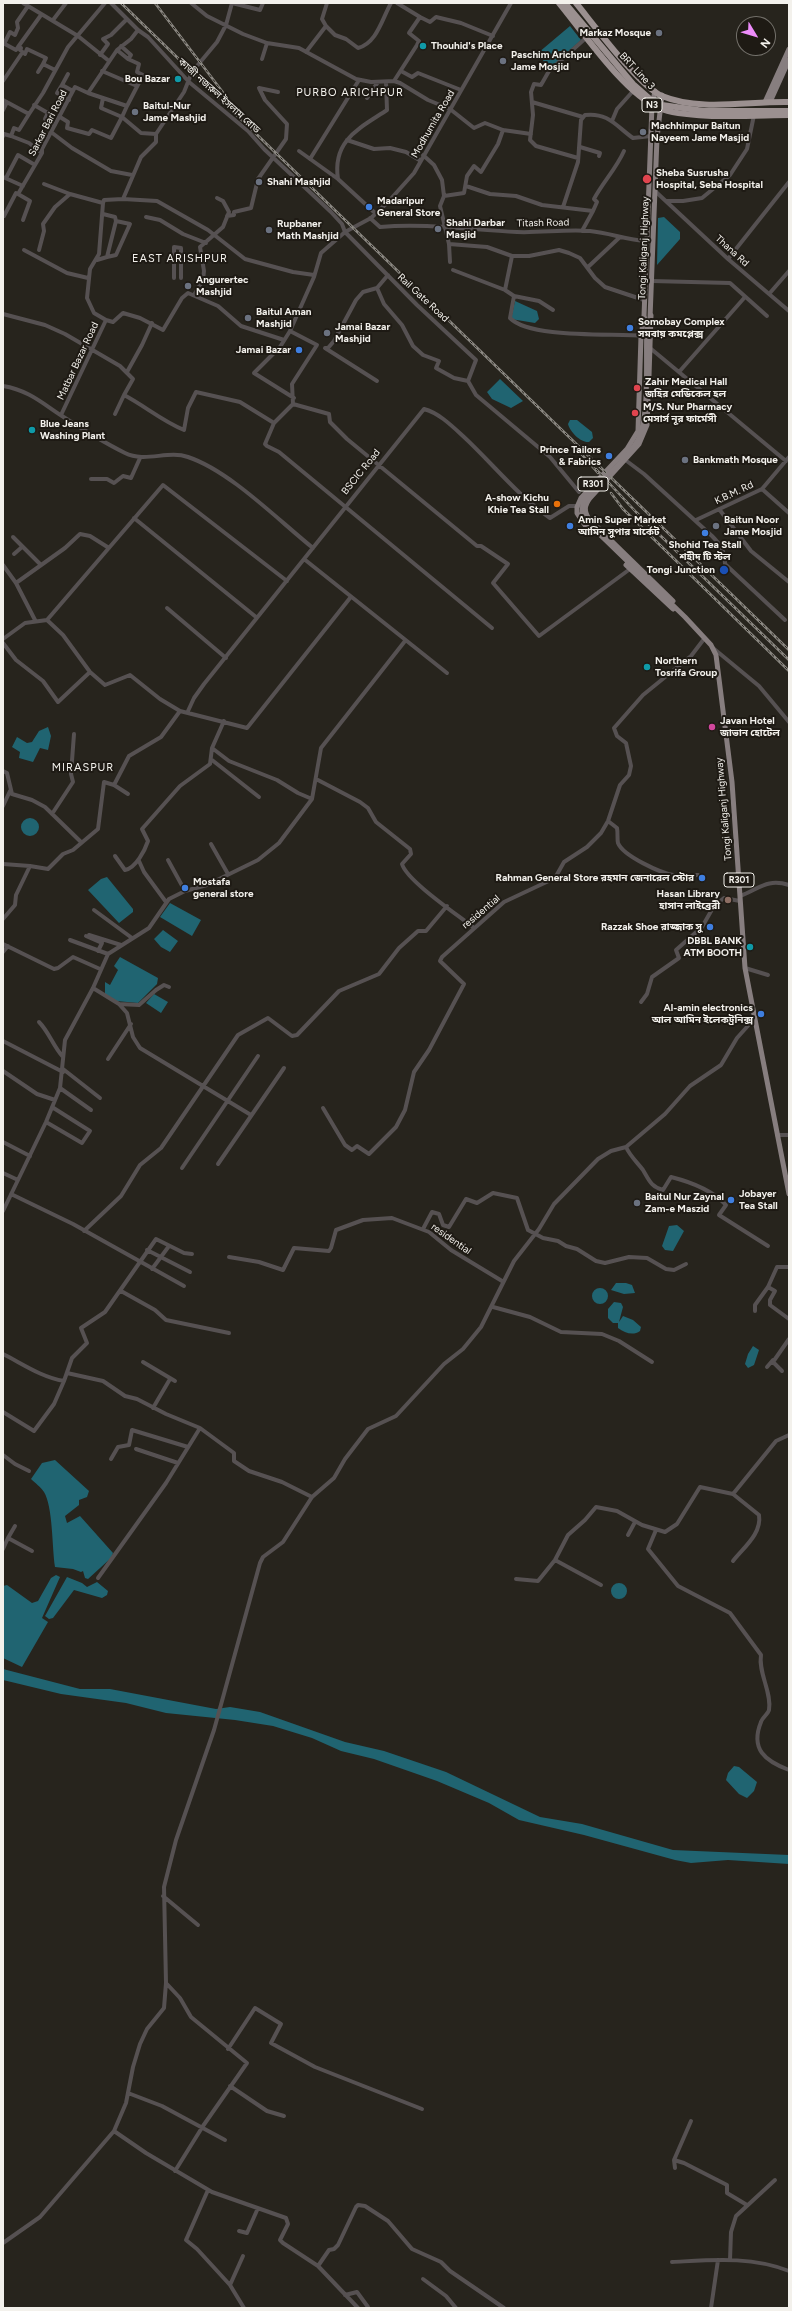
<!DOCTYPE html>
<html>
<head>
<meta charset="utf-8">
<style>
  body { margin:0 }
  #map { position:relative; width:792px; height:2311px; overflow:hidden; background:#27241d; font-family:Figtree,sans-serif }
  canvas { display:block }
  .frame { position:absolute; inset:0; border:4px solid #f3f1ec; pointer-events:none }
  .north { position:absolute; left:736px; top:16px; width:40px; height:40px; box-sizing:border-box; background:#1e1a14; border:1px solid #73706a; border-radius:50%; rotate:128deg; font-size:11px; font-weight:700; line-height:16px; text-align:center; color:#f3f1ec }
  .north::after { content:''; display:block; margin:auto; width:14px; height:18px; background:#ed8cfa; clip-path:polygon(50% 0,100% 100%,50% 72%,0 100%) }
</style>
</head>
<body>
<div id="map">
<canvas width="792" height="2311"></canvas>
<div class="frame"></div>
<div class="north">N</div>
</div>
<script>
const ctx = document.querySelector('canvas').getContext('2d');
ctx.lineJoin = 'round';
function fill(path, color) {
  ctx.fillStyle = color;
  ctx.fill(path, 'evenodd');
}
function strokePath(path, color, width, dash) {
  ctx.strokeStyle = color;
  ctx.lineWidth = width;
  ctx.lineCap = dash ? 'butt' : 'round';
  ctx.setLineDash(dash || []);
  ctx.stroke(path);
}
function label(font, color, halo, rows, align = 'center') {
  ctx.font = font + ' Figtree,"Noto Sans Bengali",sans-serif';
  ctx.lineWidth = 4;
  ctx.setLineDash([]);
  ctx.textBaseline = 'middle';
  ctx.strokeStyle = halo;
  ctx.fillStyle = color;
  for (const [text, x, y, turn = 0] of rows) {
    ctx.save();
    ctx.translate(x, y);
    ctx.rotate((+turn || 0) * Math.PI / 180);
    ctx.textAlign = isNaN(turn) ? turn : align;
    if (halo) ctx.strokeText(text, 0, 0);
    ctx.fillText(text, 0, 0);
    ctx.restore();
  }
}
fill(new Path2D(`
  M570 26 581 40 549 69 538 53Z
  M664 217 680 232V239L657 265 658 218Z
  M515 301 537 311 539 319 535 323 511 319Z
  M500 379 523 401 511 408 492 399 487 392Z
  M570 420H577L592 432 593 438 589 442C581 443 570 432 568 424Z
  M48 727 51 736 48 750 40 748 33 762 19 758 20 752 12 747 17 737 27 743 32 742 39 731Z
  M21 827a9 9 0 1 1 18 0a9 9 0 1 1-18 0Z
  M107 877 133 909V912L119 923 88 890 101 879Z
  M170 903 201 920 192 936 160 917Z
  M163 930 178 941 170 952 161 947 154 939Z
  M120 957 158 978 157 984 138 1003 116 1001 105 994V982L110 985 118 970 114 966Z
  M154 994 168 1002 161 1013 146 1003Z
  M677 1225 684 1231 673 1251 665 1250 662 1246 669 1226Z
  M616 1283H626L632 1285 635 1293 624 1294 611 1290Z
  M592 1296a8 8 0 1 1 16 0a8 8 0 1 1-16 0Z
  M614 1302 621 1303 623 1307 619 1322 623 1316 633 1320 641 1327 640 1331C633 1336 625 1333 618 1328V1323H613L608 1318V1309Z
  M753 1346 759 1350 754 1365 748 1368 745 1364 748 1354Z
  M55 1460 89 1491 87 1497 79 1500V1505L65 1516 67 1523 80 1516 113 1553 111 1558 88 1579 85 1578 83 1571 81 1572 73 1569 55 1567C52 1547 53 1507 44 1492 41 1487 35 1483 31 1479L42 1463Z
  M56 1575 60 1577 42 1618 48 1622 22 1667 3 1658V1586L7 1585 32 1603 38 1601 51 1578Z
  M67 1577 82 1583 87 1587 97 1582 108 1591 107 1595 102 1598 74 1590 53 1618 49 1619 45 1616Z
  M611 1591a8 8 0 1 1 16 0a8 8 0 1 1-16 0Z
  M3 1669 80 1689H110L216 1709 230 1707 260 1712 345 1742 384 1751 446 1772 540 1817 582 1824 673 1850 789 1855V1864L728 1860 691 1863 675 1860 584 1835 519 1820 489 1803 437 1781 374 1759 341 1751 312 1738 273 1726 235 1720 166 1713 126 1703 61 1694 3 1680Z
  M734 1766 739 1767 757 1782 754 1791 747 1798 739 1794 726 1780 728 1773Z`), '#206471');
strokePath(new Path2D(`
  M23 3 78 36 109 61
  M111 3 138 30 148 37 189 82 248 131 264 149 331 212 342 224 345 232 417 305 476 360 468 381 476 395 550 457 579 492
  M191 3 207 16 243 34 267 43 299 48 356 79 371 82 394 81 400 83 428 100 450 109 474 128 485 123 503 130 531 134
  M232 3 260 10 263 3
  M327 3 322 19 326 26 335 35 346 39 358 48C377 43 382 19 391 3
  M397 3 420 17
  M53 20 66 3
  M3 43 16 50 18 47 21 48 20 50 25 54 27 49 46 58 43 64 55 70
  M4 44 10 32 15 35 18 28 17 22 28 6
  M121 46 131 55 128 59 139 64 137 72 143 75 127 106
  M18 47 41 15
  M117 50 128 59
  M306 52 326 26
  M100 55 108 44 103 39 111 35 126 20
  M262 59 267 43
  M102 71 137 86
  M401 71 412 77 418 73 461 90
  M38 72 43 64
  M68 74 62 85 73 91
  M3 81 22 53
  M394 81 417 45 419 41 409 33 420 17 430 22 436 17 461 23 493 36
  M62 85 57 93 69 100
  M88 93 127 106 122 117 141 133 156 134
  M367 98 378 82
  M3 100 29 114 43 93 68 47 105 3
  M532 102 583 117
  M34 105 48 113 45 119 55 125
  M3 110 7 102
  M60 117 68 122 67 128 89 134 92 130 111 138 122 117 101 108 103 98
  M612 121 617 109 634 90
  M51 132 72 148 111 171 132 175
  M156 134 184 92 192 72 217 42 226 25 232 3
  M3 136 4 134 11 136 14 128 19 130 29 114
  M11 136 29 143 42 153
  M347 140 374 149 390 148 406 152 421 161
  M580 147 600 153 599 156
  M299 151 338 179 375 213
  M423 155 434 165 442 180 444 196 440 206 449 244 450 262
  M578 158 536 146 530 140 533 115 531 92 534 84 541 85 549 71 587 37
  M310 159 359 80
  M3 177 23 186
  M6 178 18 155 35 165
  M338 179C332 140 360 128 387 110L386 82
  M44 184 70 194 103 203
  M466 186 490 194 516 196 542 205 593 211 582 231
  M655 191 728 259 789 311
  M18 194 30 201 23 220
  M444 196 464 193 467 176 474 166 481 172 498 144 503 130
  M123 199 157 201 208 230 245 259 293 272 314 275
  M666 201H683L702 198 730 175 747 149 754 115
  M563 207 578 162 581 120 585 115C608 112 617 127 633 138L651 136
  M593 211 597 202 594 199C603 182 616 169 624 151
  M4 216 16 193 18 194 42 153V149L75 87 88 93 117 50 131 39 138 30
  M227 216 234 215V212L251 208 258 179 286 139 287 124 265 100 259 88 278 92
  M146 217 160 220 183 234 206 243
  M370 218 380 227C426 223 471 230 517 232 541 233 566 229 590 231 610 233 627 240 646 241
  M449 244 487 247 512 256
  M24 250 67 273 88 278
  M39 250 44 231 43 224 55 207 70 194
  M107 257 116 255 130 224 116 221
  M728 259 789 182
  M97 260 107 257 116 221 115 217 103 214
  M588 267 620 237
  M453 270 505 290 514 296 510 318C530 339 614 333 644 336
  M174 278V247L181 248V278
  M652 281 730 283 767 316
  M377 288 384 304 402 325 413 346 423 355 439 361 436 368 454 378 468 381
  M505 290 512 256H529L559 250 569 253 580 258 595 278 605 287 644 300
  M769 294 789 271
  M194 295 203 280 204 271 200 247 223 227 229 212 223 201 217 198
  M514 296 539 301 553 310
  M3 314 45 325 65 334 120 366 133 379 124 395C145 406 162 421 184 430L188 408 196 392 240 402 274 423
  M106 320 113 322 123 313 140 318 163 330 182 298 188 293 218 306 241 326 284 340
  M290 331 280 347 254 373 294 398
  M650 348 786 461
  M127 372 142 345 152 323
  M679 372 745 297
  M377 381 325 348H328L334 341 356 300 363 292 377 288 388 275
  M3 386C28 390 42 403 62 416 82 429 103 442 125 453 145 463 168 450 188 457 230 471 278 520 313 548
  M293 404 329 414 330 422 347 439 477 546H481L508 564 493 583 539 636 630 569
  M115 414 124 395
  M61 415 106 320 94 313 87 298 90 269 99 254 103 203 104 200 123 199 141 157 156 142V134
  M624 459 644 474 712 536C721 545 725 552 725 564L785 620
  M91 479H107L114 483 123 476 131 478 140 458
  M762 489 789 513
  M719 509 751 551 789 582
  M134 518 256 617
  M696 520 762 489 789 457
  M13 537 41 565
  M14 554 22 547
  M304 559 447 673
  M3 565 16 583 35 620
  M16 583 65 548 80 534 90 536 109 548
  M167 608 226 658
  M47 620 163 485 287 581
  M492 628 279 452 267 446 265 444 274 423 293 404 292 384 317 345 290 331 314 277 321 253 345 232 371 218 388 202 414 173 511 3
  M3 639 25 623 47 620 63 635 90 672 105 685 130 675 160 699 180 711 247 728 350 598
  M3 643 16 660 43 681 58 702 90 672
  M713 648 759 686 789 722
  M188 711 194 698 204 684 424 409C439 413 452 426 464 437 493 464 517 495 550 518L569 506H580
  M212 748 229 761 277 780 298 793 312 799
  M212 760 259 797
  M3 771 7 773 12 794 32 800 45 807 81 842
  M316 779 360 802 368 808 376 822 410 849 411 854 402 864C407 881 458 915 474 928
  M114 785 128 794
  M3 806 10 791
  M52 814 73 782 71 774 74 734
  M608 821 617 828C618 833 617 839 618 843 623 856 661 873 673 875 681 877 689 876 698 875
  M211 844 228 874
  M115 856 125 870C136 868 145 850 148 841L142 829 180 786 210 764 212 748 224 721
  M168 860 185 891
  M139 861 144 872 166 902
  M3 864 30 866
  M740 896C759 889 767 878 789 885
  M94 910 132 938
  M3 919 15 905 16 895 30 866 48 869 63 854 73 850 98 829 104 782 114 785 129 756 161 737 180 711
  M89 935 121 945
  M86 936 102 943 98 951
  M70 940 108 954
  M3 944 54 969 58 968 73 957 100 969
  M3 952 8 946
  M745 968 768 975
  M93 988 119 1004 127 1013 133 1037 140 1048 251 1115
  M641 1002 647 994 652 977 679 958 676 950 702 927 714 906 724 898 740 901
  M119 1004 139 1005 156 990 164 985 169 987
  M39 1022C49 1032 53 1046 63 1057
  M3 1041 63 1072
  M108 1059 131 1024
  M63 1069 100 1098
  M3 1071 37 1094 55 1100
  M60 1088 91 1110
  M323 1108 345 1145 352 1150 357 1146 369 1154 396 1127 405 1110 414 1072 429 1050 464 984 440 961 442 957 504 902 555 878 564 862 587 847 601 833 608 821 620 785 629 775 631 766 626 743 617 736 614 728 643 695 691 656 704 639
  M46 1122 82 1143 90 1131 52 1107
  M777 1135H789
  M3 1142 30 1156
  M626 1147C630 1156 637 1162 643 1170 649 1180 651 1187 663 1190L671 1177C691 1182 712 1190 726 1205L719 1215 768 1246
  M218 1164 284 1068
  M182 1168 258 1056
  M3 1173 18 1180
  M11 1194 73 1224 184 1286
  M3 1211 46 1122 60 1088 65 1040 93 988 108 954 149 928 169 899 185 891 207 885 258 860 279 843 312 799 321 748 405 641
  M423 1229 432 1212 439 1214 443 1225 449 1227 466 1199 477 1203 493 1193 517 1198 528 1230 543 1238 558 1241 566 1246 577 1249 596 1261 605 1263 629 1257 647 1258 666 1269 674 1270 686 1264
  M84 1231 121 1196 140 1165 161 1148 238 1035 268 1018 292 1036 297 1035 339 991 379 974 399 948 418 931H426L447 906
  M147 1250 190 1272
  M229 1257 259 1262 283 1270 294 1248 329 1251 331 1248 336 1230 363 1220 392 1218 429 1232 451 1250 502 1281
  M152 1269 169 1246
  M768 1287 775 1291 770 1300V1305L789 1319
  M121 1291 155 1310 166 1320 229 1333
  M493 1307 530 1317 561 1332 602 1334 619 1341 652 1362
  M755 1311V1305L768 1287 777 1267H789
  M3 1354C23 1364 41 1377 64 1381L72 1358 87 1343 81 1328 105 1312 156 1239 184 1253 192 1254
  M143 1362 175 1381
  M767 1367 773 1360
  M782 1371 773 1362 789 1339
  M67 1373 103 1381 125 1396 137 1399 166 1414 200 1428 166 1483 98 1578
  M153 1408 170 1379
  M3 1412 34 1431 54 1404 64 1381
  M200 1428 234 1453V1461L249 1471 282 1482 312 1497
  M136 1449 178 1463
  M3 1455 15 1464 29 1471
  M111 1459 118 1447 129 1445 132 1430 188 1447
  M656 1530 648 1549 678 1586 730 1613 761 1655C758 1673 772 1692 769 1710 768 1714 762 1718 761 1722 750 1749 765 1761 789 1770
  M628 1535 635 1522
  M8 1538 15 1526
  M3 1549 8 1538 32 1551
  M555 1560 601 1585
  M733 1561C743 1548 762 1534 759 1515L733 1494 776 1441 789 1435
  M516 1579 538 1581 555 1560 568 1535 585 1520 596 1507 617 1511 642 1525 665 1532 677 1524 700 1487 733 1494
  M163 1896 198 1925
  M166 1983 180 1998 191 2017 247 2063 203 2126 175 2171
  M228 2049 255 2008 281 2024 271 2043 315 2067 422 2109
  M230 2086 267 2111 284 2116
  M128 2093 162 2106 225 2140
  M114 2131 146 2153 212 2192 286 2218 288 2224 280 2240 283 2243 318 2266 358 2308
  M674 2160 691 2121
  M675 2168 674 2160 684 2163 727 2185V2193L747 2205
  M208 2190 186 2240 197 2249 230 2285 244 2308
  M239 2231 247 2233 258 2208
  M3 2243 40 2217 114 2131 126 2103 133 2067 140 2044 147 2029 164 2008 166 1983 164 1887 176 1840 214 1730 260 1563 263 1557 283 1542 312 1497 334 1478 345 1459 368 1429 396 1416 444 1364 463 1349 481 1327 514 1261 539 1229 554 1204 598 1159 611 1151 626 1147 665 1114 690 1086 721 1065 737 1038 754 1019
  M730 2260 731 2232 736 2216 775 2180
  M672 2262C712 2260 751 2256 789 2271
  M318 2266 329 2250 334 2249 338 2245 356 2207 358 2205 365 2206 388 2221 412 2249 441 2262 450 2271 504 2308
  M423 2279 446 2296 456 2308
  M230 2285 243 2256
  M345 2295 357 2292 368 2307
  M711 2308 718 2260`), '#565152', 4);
strokePath(new Path2D(`
  M765 102 789 49
  M770 102 789 60
  M650 318 657 138 662 95
  M647 326 644 316 652 105 655 91
  M649 376 651 315
  M648 400 647 425 639 444 590 498C584 506 584 511 589 519L673 601
  M582 514 590 525 685 617 711 645 716 655 732 782 745 968 789 1194
  M587 528 577 513V507L581 498 627 449 638 431 641 336 644 316
  M626 565 673 609`), '#877e7f', 5);
strokePath(new Path2D(`
  M559 3C583 32 625 94 659 108 687 120 757 115 789 115
  M576 3C594 25 639 86 662 96 701 112 748 101 789 102`), '#9b9090', 6);
const rail = new Path2D(`
  M121 3 789 650
  M155 3 231 103
  M577 449 598 473
  M596 469 636 512 789 660
  M611 493 623 509 789 671`);
strokePath(rail, '#8c8983', 2.5);
strokePath(rail, '#1e1a14', 1, [3]);
strokePath(new Path2D(`
  M582 514 583 502C599 481 622 465 636 443 651 421 645 357 647 328`), '#877e7f', 5);
strokePath(new Path2D(`
  M565 3 633 84 650 99 662 105 704 111H789`), '#9b9090', 6);
for (const [x, y, r, color] of [
  [659,33,4,"#6b7280"],
  [423,46,4,"#0f9aa8"],
  [503,61,4,"#6b7280"],
  [178,79,4,"#0f9aa8"],
  [135,112,4,"#6b7280"],
  [643,132,4,"#6b7280"],
  [647,179,5,"#e0444e"],
  [259,182,4,"#6b7280"],
  [369,207,4,"#3f7fe0"],
  [438,229,4,"#6b7280"],
  [269,230,4,"#6b7280"],
  [188,286,4,"#6b7280"],
  [248,318,4,"#6b7280"],
  [630,328,4,"#3f7fe0"],
  [327,333,4,"#6b7280"],
  [299,350,4,"#3f7fe0"],
  [637,388,4,"#e0444e"],
  [635,413,4,"#e0444e"],
  [32,430,4,"#0f9aa8"],
  [609,456,4,"#3f7fe0"],
  [685,460,4,"#6b7280"],
  [557,504,4,"#e8710a"],
  [570,526,4,"#3f7fe0"],
  [716,526,4,"#6b7280"],
  [705,533,4,"#3f7fe0"],
  [724,570,5,"#1a4fb4"],
  [647,667,4,"#0f9aa8"],
  [712,727,4,"#d1479c"],
  [702,878,4,"#3f7fe0"],
  [185,888,4,"#3f7fe0"],
  [728,900,4,"#8d6e63"],
  [710,927,4,"#3f7fe0"],
  [750,947,4,"#0f9aa8"],
  [761,1014,4,"#3f7fe0"],
  [731,1200,4,"#3f7fe0"],
  [637,1203,4,"#6b7280"]
]) {
  const dot = new Path2D();
  dot.arc(x, y, r, 0, 2 * Math.PI);
  ctx.fillStyle = color;
  ctx.fill(dot);
  strokePath(dot, '#1e1a14', 1.5);
}
for (const [x, y, w] of [
  [652,105,20],
  [593,484,30],
  [739,880,30]
]) {
  const box = new Path2D();
  box.roundRect(x - w / 2, y - 7, w, 14, 3);
  ctx.fillStyle = '#1e1a14';
  ctx.fill(box);
  strokePath(box, '#f3f1ec', 1);
}
label('bold 9px', '#f3f1ec', null, [
  ["N3",652,105],
  ["R301",593,484],
  ["R301",739,880]
]);
label('bold 10px', '#f3f1ec', '#1e1a14', [
  ["Markaz Mosque",651,33,"right"],
  ["Thouhid's Place",431,46],
  ["Paschim Arichpur",511,55],
  ["Jame Mosjid",511,67],
  ["Bou Bazar",170,79,"right"],
  ["Baitul-Nur",143,106],
  ["Jame Mashjid",143,118],
  ["Machhimpur Baitun",651,126],
  ["Nayeem Jame Masjid",651,138],
  ["Sheba Susrusha",656,173],
  ["Hospital, Seba Hospital",656,185],
  ["Shahi Mashjid",267,182],
  ["Madaripur",377,201],
  ["General Store",377,213],
  ["Shahi Darbar",446,223],
  ["Masjid",446,235],
  ["Rupbaner",277,224],
  ["Math Mashjid",277,236],
  ["Angurertec",196,280],
  ["Mashjid",196,292],
  ["Baitul Aman",256,312],
  ["Mashjid",256,324],
  ["Somobay Complex",638,322],
  ["সমবায় কমপ্লেক্স",638,334],
  ["Jamai Bazar",335,327],
  ["Mashjid",335,339],
  ["Jamai Bazar",291,350,"right"],
  ["Zahir Medical Hall",645,382],
  ["জহির মেডিকেল হল",645,394],
  ["M/S. Nur Pharmacy",643,407],
  ["মেসার্স নূর ফার্মেসী",643,419],
  ["Blue Jeans",40,424],
  ["Washing Plant",40,436],
  ["Prince Tailors",601,450,"right"],
  ["& Fabrics",601,462,"right"],
  ["Bankmath Mosque",693,460],
  ["A-show Kichu",549,498,"right"],
  ["Khie Tea Stall",549,510,"right"],
  ["Amin Super Market",578,520],
  ["আমিন সুপার মার্কেট",578,532],
  ["Baitun Noor",724,520],
  ["Jame Mosjid",724,532],
  ["Shohid Tea Stall",705,545,"center"],
  ["শহীদ টি স্টল",705,557,"center"],
  ["Tongi Junction",715,570,"right"],
  ["Northern",655,661],
  ["Tosrifa Group",655,673],
  ["Javan Hotel",720,721],
  ["জাভান হোটেল",720,733],
  ["Rahman General Store রহমান জেনারেল স্টোর",694,878,"right"],
  ["Mostafa",193,882],
  ["general store",193,894],
  ["Hasan Library",720,894,"right"],
  ["হাসান লাইব্রেরী",720,906,"right"],
  ["Razzak Shoe রাজ্জাক সু",702,927,"right"],
  ["DBBL BANK",742,941,"right"],
  ["ATM BOOTH",742,953,"right"],
  ["Al-amin electronics",753,1008,"right"],
  ["আল আমিন ইলেকট্রনিক্স",753,1020,"right"],
  ["Jobayer",739,1194],
  ["Tea Stall",739,1206],
  ["Baitul Nur Zaynal",645,1197],
  ["Zam-e Maszid",645,1209]
], 'left');
label('10px', '#f3f1ec', '#1e1a14', [
  ["BRT Line 3",637,71,47],
  ["কাজী নজরুল ইসলাম রোড",219,96,42],
  ["Sarkar Bari Road",48,123,-63],
  ["Modhumita Road",433,124,-60],
  ["Titash Road",543,223,-1],
  ["Tongi Kaliganj Highway",644,248,-88],
  ["Thana Rd",732,251,42],
  ["Rail Gate Road",423,298,43],
  ["Matbar Bazar Road",78,361,-65],
  ["BSCIC Road",361,472,-51],
  ["K.B.M. Rd",734,493,-25],
  ["Tongi Kaliganj Highway",724,809,-95],
  ["residential",481,912,-40],
  ["residential",451,1239,35]
]);
ctx.letterSpacing = '1px';
label('11px', '#f3f1ec', '#1e1a14', [
  ["PURBO ARICHPUR",350,93],
  ["EAST ARISHPUR",180,259],
  ["MIRASPUR",83,768]
]);
ctx.letterSpacing = '0px';
</script>
</body>
</html>
